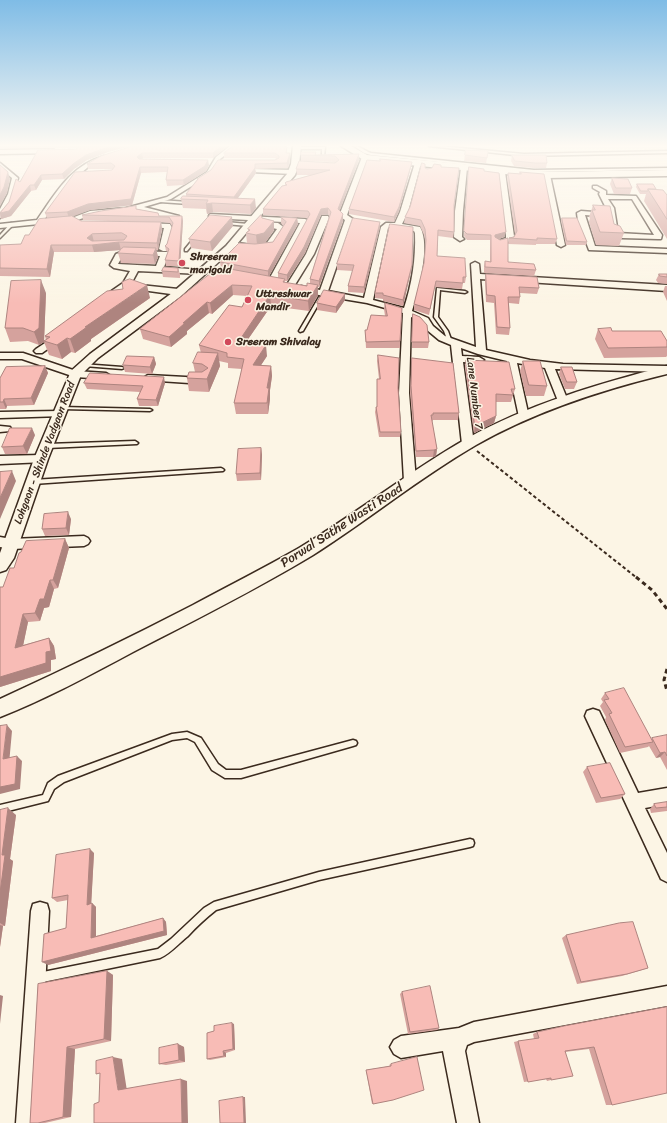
<!DOCTYPE html>
<html>
<head>
<meta charset="utf-8">
<style>
  body { margin:0 }
  canvas { display:block; background:#fcf5e5 }
</style>
</head>
<body>
<canvas width="667" height="1123"></canvas>
<script>
const ctx = document.querySelector('canvas').getContext('2d');
ctx.lineJoin = 'round';
function strokePath(path, color, width, dash) {
  ctx.strokeStyle = color;
  ctx.lineWidth = width;
  ctx.lineCap = dash ? 'butt' : 'round';
  ctx.setLineDash(dash || []);
  ctx.stroke(path);
}
function fill(path, color) {
  ctx.fillStyle = color;
  ctx.fill(path, 'evenodd');
}
function label(font, color, halo, rows, align = 'center') {
  ctx.font = font + ' Sriracha,sans-serif';
  ctx.lineWidth = 3;
  ctx.setLineDash([]);
  ctx.textBaseline = 'middle';
  ctx.strokeStyle = halo;
  ctx.fillStyle = color;
  for (const [text, x, y, turn = 0] of rows) {
    ctx.save();
    ctx.translate(x, y);
    ctx.rotate((+turn || 0) * Math.PI / 180);
    ctx.textAlign = isNaN(turn) ? turn : align;
    if (halo) ctx.strokeText(text, 0, 0);
    ctx.fillText(text, 0, 0);
    ctx.restore();
  }
}
const service = new Path2D(`
  M354 146C360 146 365 151 371 153L534 170 667 168V170L534 172 371 155 364 153Z
  M429 146H439L524 154 667 151V153L524 156Z
  M297 147H325L324 157 323 158 322 157V149H296Z
  M159 200 189 202 191 203 189 204 160 202H159Z
  M226 222 248 224 250 225 248 226 225 224 224 223Z
  M11 223 14 224 0 238V235Z
  M194 238 197 239 187 251H185V249Z
  M437 288 465 291 467 292 465 293 440 290 438 317 448 331 452 342V343L448 342 444 331 434 317Z
  M319 297 322 298 303 331 300 332 299 331Z
  M82 364 122 367 124 368 122 369 84 366H82Z
  M60 407 150 409 152 410 150 411 62 409 60 408Z
  M135 441 138 443 137 444 47 448 44 446 47 444Z
  M221 468 223 469 224 470 223 471 33 484 30 482 33 480Z
  M187 732 201 738 218 764 226 770H241L353 740 356 741 357 743 356 745 353 746 241 778H225L212 770 195 742 187 738 172 740 64 782 54 789 48 801 0 813V805L43 795 48 783 58 776 172 734Z
  M470 839 473 840 474 843 473 846 470 847 319 880 216 910C206 918 197 926 188 936 179 943 171 953 160 958L38 983 35 981 33 978 35 975 38 973 158 949 171 939 204 908 214 902 319 872Z`);
const minor = new Path2D(`
  M230 146H237L220 159 211 174 171 199 144 207 179 216V220L145 213 139 209 126 212 91 215 70 223 39 224 0 228V224L37 220C55 194 71 165 104 156L107 158 88 167 73 180 44 220 69 219 90 211 126 208 167 197 207 172 216 157Z
  M0 150 53 149 56 151 53 153 0 154Z
  M365 155 368 157 347 215 353 219 328 291 364 298 381 227 386 223H395L400 212 415 163 418 161 421 163 408 212 402 224 420 227C431 246 418 291 412 311L428 318 433 326 445 336 476 347 471 264 475 262 479 264 480 274 667 285V291L480 279 486 350 530 360 563 364 667 366V372L555 369 568 401 563 404 558 401 545 368 517 363 529 417 524 420 519 417 507 361 478 354 461 348 462 356 479 357 484 360 479 363 463 362 474 444 472 447H464L462 444 451 345 439 340 427 330 422 322 411 317 409 393 416 481 414 484H406L404 481 399 393 403 313 367 303 301 292 297 289 301 286 320 290 345 220 339 216 362 157ZM390 227 414 231 415 233C416 259 412 284 404 308L373 300 388 228Z
  M0 163 18 178C16 187 9 215 0 218V209L8 194 12 178 0 168Z
  M464 166 467 168 463 211 462 237 464 239 460 241 454 237 455 211 461 168Z
  M253 169 293 170 296 172 293 174 251 172V170Z
  M502 170 505 172 514 236 512 241 499 244 495 242 506 238V236L499 172Z
  M547 173 550 175 565 245 561 247 557 245 544 175Z
  M593 186H597L606 191V195L636 196 662 235 661 239H658L622 238 611 234 608 217 585 215 595 246 667 249V253L589 250 578 221 577 213 581 211 607 213 606 208 599 194 600 192 593 188ZM608 199H632L654 235 618 233 614 208Z
  M210 214 305 219 309 221 275 283 271 286 267 283 300 223 213 218 209 216Z
  M322 216H328L329 218 314 254 293 288H287L286 286 306 254Z
  M263 222 278 223 285 228 272 248C261 250 237 251 228 244L232 242 257 246 266 244 277 229 263 226Z
  M141 223 170 224 172 228 166 251H163L159 249 164 228 144 227 140 225Z
  M124 251 168 252 169 254 164 267 201 270 205 272 201 274 138 271 131 284 178 289 182 292 178 295 127 288 116 296 110 304H104L103 302 110 292 123 283 130 271 114 268 110 265 116 254ZM126 255 160 256 156 266 118 264 122 257Z
  M60 333 65 336 63 338 42 353H36L34 351 36 349Z
  M0 353H23L76 371 106 373 111 376 106 379 75 377 22 359H0Z
  M148 375 204 378 209 381 204 384 144 380 143 378Z
  M59 411 64 414 63 416 0 418V412Z
  M0 426 10 427 11 429 10 431 0 432Z
  M41 455 45 456 47 459 45 462 0 464V456Z
  M84 536 88 538 90 541 88 544 84 546 11 549 0 547V537L11 539Z
  M593 709 599 711 638 793 667 788V804L645 808 667 853V882L661 879 585 716 587 711Z
  M40 902 47 904 49 911 38 1123H16L31 911 33 904Z
  M667 986V1006L474 1042 467 1045 465 1051 479 1123H457L443 1051 401 1058 394 1054 390 1047 394 1040 401 1036 459 1028 474 1022Z`);
const tertiary = new Path2D(`
  M293 146H301L299 164 295 175 232 250 180 297 98 358 81 375 48 459 14 558 6 570 0 572V553L34 459 71 371 90 354 172 293 226 246 287 174 291 164Z
  M667 366V374C601 390 536 411 476 445 419 478 368 520 313 555 255 590 193 621 133 652 90 675 46 699 0 717V699C65 669 129 638 193 605 228 586 264 568 299 548 356 514 408 472 466 439 529 404 598 384 667 366Z`);
const secondary = new Path2D(`
  M341 146H351L367 155 377 156 547 172 667 170V176L547 178 377 162 362 159Z`);
strokePath(service, '#3b2a1e', 3);
strokePath(minor, '#3b2a1e', 3);
strokePath(tertiary, '#3b2a1e', 3);
strokePath(secondary, '#3b2a1e', 3);
strokePath(new Path2D(`
  M477 451 637 578`), '#3b2a1e', 2, [3.5, 2.5]);
strokePath(new Path2D(`
  M636 577 652 590 667 609
  M667 669 664 680 667 691`), '#3b2a1e', 3, [4.5, 3.5]);
fill(service, '#fcf5e5');
fill(minor, '#fcf5e5');
fill(tertiary, '#fcf5e5');
fill(secondary, '#fcf5e5');
fill(new Path2D(`
  M0 146H42V148L0 149Z
  M42 146H130L108 152 87 160 74 169 64 179 42 180 36 190 31 191 11 216 1 219 0 215V212L9 202 20 182 78 148H43Z
  M133 146H228L213 158H143L142 159 209 165 206 171 184 185 167 186 166 180 167 172 141 173 132 205 90 210 71 216 81 221 133 222 83 220 82 215 137 209 158 213 159 216H182L183 221 180 266H166L165 260 168 252 166 251 165 246 167 244 172 226 170 223 161 222 162 229 158 250H156L158 257 155 264 121 263 118 253 120 250 94 252H54L50 277 0 276V245L21 244 29 235 47 218 45 213 113 169H88L87 164Z
  M233 146H285L287 153H290V158L288 168 255 169 256 173 238 198 256 208 251 214 213 212 207 214 206 209 183 208 181 199 186 196V194L197 180V179L211 170 275 160 276 159 275 158H224V153Z
  M488 151 486 163 464 161 465 155Z
  M316 152V155L359 154V160L339 211 343 214V221L319 287H318V295L309 311 271 306 246 342 267 356 261 365 271 366 272 376 270 390V399L268 414H236L234 403 242 369 228 368V363L219 361 220 366 209 392 189 391 187 378 195 372 193 363 201 353 199 345 242 307 247 296 233 295 212 314 209 313 187 331V334L171 347 143 339 140 329 221 268 220 262 252 244 247 243 246 233 248 231V229L262 218 274 221V230L265 243 273 242 283 226 281 223V217L297 218 298 224 269 276 278 278V273L308 218 263 215V209L285 185V183L310 175H297L296 169 336 162H335L301 161V155ZM328 214 329 216 310 279V284L307 286 285 283V281H287L305 253 321 215Z
  M512 155 547 163 546 168H534L514 166 511 161Z
  M380 161 412 162 411 167 399 211 394 222 349 214V209Z
  M441 167 454 206V232L453 238 438 236 437 256 466 277 465 283H463L462 289 435 287 429 315 414 310V304L424 264 426 245 424 235 420 226 404 223 405 217 427 169Z
  M469 167 484 171 504 237 498 239 508 243 509 238 514 237 515 234 507 178 508 173 519 174 520 172 557 239 555 244H536V245L508 244V262L536 270 534 276 484 273V267L485 261 490 262V240H467L464 236Z
  M612 178 632 188 630 194H614L610 184Z
  M637 184 656 189 667 195V239L644 201 646 194H640L636 187Z
  M593 205 624 233 619 246 596 245 589 222 590 218 589 217Z
  M562 218 587 242 586 245H566L561 221Z
  M233 226 212 251 191 248 189 239Z
  M380 227 364 293 348 292V286L353 271 337 270V264Z
  M178 268 180 274V278L163 277 162 271Z
  M411 271 403 306 383 301V299L375 298V293Z
  M486 274 539 288 537 294 520 293V297L519 304 509 303 510 328 509 335 496 334 494 303 486 302 485 281Z
  M659 274H667V284L658 283 656 280Z
  M665 286H667V301L663 292Z
  M46 293 44 341 46 340 45 336 150 298 91 339V341L75 353 71 352 62 359 49 355 44 342 39 345 28 341 10 342 5 328Z
  M345 294V300L336 313 317 310V303Z
  M385 303 400 341V348H366L365 330H367L385 316 384 309Z
  M413 314 429 342 428 348H412Z
  M598 329 667 341V356L666 357 604 358 595 339Z
  M378 355 398 388 401 432 400 437H379L375 412 376 407H377V379H379L377 361Z
  M154 357 156 364 152 374 125 372 123 365Z
  M412 358 459 413 458 420H433L432 422 437 449 436 456 433 457H416L410 393Z
  M466 360 515 389 511 402H496V416L494 423 474 433 465 367Z
  M523 361 547 386 544 396H526L520 371Z
  M45 366 48 373 34 405 7 406 6 409H0V378Z
  M561 367 577 382 574 389H565L559 374Z
  M84 383H165L158 406H139L137 399 140 392 87 389Z
  M35 435 27 454H5L2 447Z
  M261 448 262 455 261 480 237 481 236 474Z
  M71 519 69 535 45 536 42 529Z
  M65 539 69 548 58 588 54 589 49 607 44 608 40 621 28 622 23 645 49 638 54 646 56 659 51 660V671L0 687 3 587 14 568 21 552Z
  M605 693 651 739 667 735V770L660 757 656 758 649 746 648 747 620 753 605 720 606 717 600 706 603 702 601 699Z
  M587 767 625 794 620 799 596 803 583 772Z
  M667 802V811L651 813 650 809 654 804Z
  M0 810 16 815 10 859 13 861 5 926H3L0 947Z
  M94 853 91 904 92 903 96 907V936L163 918 166 922 167 935 48 965 66 928 68 900 57 902 52 898Z
  M566 935 648 968 642 970 622 976 577 984 562 938Z
  M107 971 113 975 111 1041 75 1049 71 1117 45 1123H30L38 984Z
  M402 992 439 1028 437 1030 408 1034 400 994Z
  M667 1007 612 1105H606L589 1049 565 1052 551 1080 547 1081 546 1079 524 1082 514 1042 518 1041 534 1039 533 1034 537 1032Z
  M234 1024 235 1050 226 1053V1057L210 1060 207 1059 214 1031Z
  M178 1044 184 1047 185 1062 166 1065 159 1064Z
  M391 1064 393 1100 372 1104 366 1070 390 1066 389 1065Z`), '#d5a29d');
fill(new Path2D(`
  M111 146H130L108 152 87 160 74 169 64 179 62 174 73 164 86 155Z
  M221 146H228L213 158V153Z
  M142 153 143 158 139 162 137 157Z
  M290 153V158L288 168 287 163Z
  M359 154V160L338 215V209Z
  M208 160 209 165 206 171 184 185 183 180Z
  M412 162 411 167 399 211 394 222V217Z
  M140 167 141 173 132 205 90 210 69 218 67 212Z
  M255 168 256 173 235 202 234 197Z
  M8 172 10 179 7 193 0 206V195Z
  M41 175 42 180 36 190 34 185Z
  M30 185 31 191 11 216 1 219 0 213Z
  M255 199 256 208 251 214 250 205Z
  M212 203 213 212 207 214 206 204Z
  M328 208V214L321 215 305 253 287 281V275L321 209Z
  M343 214V221L319 287V281Z
  M182 216 183 221 180 266 179 261Z
  M232 217 233 226 212 251 210 242Z
  M297 218 298 224 268 278V271Z
  M274 221V230L265 243 257 244 256 235Z
  M161 222 162 229 158 250 157 243Z
  M380 222V227L364 293V287Z
  M506 232 504 237 494 241 495 237V235Z
  M92 234 94 242 90 245 87 238Z
  M119 242 121 250 94 252 92 245Z
  M51 245 54 252 50 277 47 269Z
  M156 248 158 257 155 264 153 255Z
  M412 265 411 271 403 306V300Z
  M41 280 46 293 44 342 39 345 34 332Z
  M147 285 150 298 91 339V341L75 353 70 339 85 327Z
  M232 285 233 295 212 314 210 303Z
  M318 285V295L309 311 308 301Z
  M345 294V300L336 313V307Z
  M270 295 271 306 240 351 239 341Z
  M207 302 209 313 187 331V334L171 347 169 337 183 323Z
  M67 338 71 352 62 359 57 345Z
  M266 345 267 356 254 376 253 365Z
  M218 353 220 366 209 392 207 379Z
  M154 357 156 364 152 374 150 367Z
  M45 366 48 373 34 405 31 398Z
  M271 366 272 376 270 390V399L268 414 267 388Z
  M164 377 165 383 158 406 156 400Z
  M4 399 7 406 6 409 3 402Z
  M496 416 494 423 474 433 475 426Z
  M32 428 35 435 27 454 23 446Z
  M261 448 262 455 261 480 260 473Z
  M437 449 436 456 433 457 434 450Z
  M12 471 16 481 0 519V498Z
  M68 512 71 519 69 535 66 528Z
  M65 539 69 548 58 588 53 580Z
  M50 580 54 589 49 607 44 608 40 621 35 613 40 599Z
  M23 614 28 622 21 656 15 648Z
  M49 638 54 646 56 659 51 660V671L0 687V677L46 652Z
  M7 725 12 731 9 764 3 759Z
  M665 752 660 757 656 758 660 753Z
  M17 756 22 761 20 789 0 794V787Z
  M8 808 16 815 10 859 13 861 5 926 0 923V893L2 855Z
  M90 849 94 853 91 908 87 905Z
  M92 903 96 907V941L91 938Z
  M163 918 166 922 167 935 48 965 42 962Z
  M0 925 3 926 0 947Z
  M107 971 113 975 111 1041 104 1039Z
  M0 995 3 996 0 1024Z
  M232 1023 234 1024 235 1050 233 1049Z
  M178 1044 184 1047 185 1062 179 1060Z
  M67 1047 75 1049 71 1117H63Z
  M223 1051 226 1053V1057L224 1056Z
  M113 1057 122 1059 127 1091 118 1090Z
  M181 1079 187 1081 188 1123H182Z
  M243 1097H245L246 1123H244Z`), '#ae847f');
const building = new Path2D(`
  M80 146H111L86 155 73 164 62 174 41 175 34 185H30L9 211 0 213 9 202 16 179 20 182 38 150 76 149Z
  M133 146H221L213 153H142L137 157 139 159 208 160 205 166 183 180H166L168 167H140L131 199 88 204 67 212 45 213 75 172 112 170 115 166 111 163 87 164 101 156Z
  M233 146H285V147H287L286 153H290L287 163 255 164V168L234 197 186 194 198 179H197L211 170 218 160H275L279 158V156L275 153H224Z
  M466 150 488 151 487 158 465 155Z
  M301 152H316L315 155 359 154 338 209 343 214 319 281 310 279 331 212 328 208 321 209 304 247 287 275 278 273 310 214 308 211 263 209 282 186 287 185 285 183 286 182 330 170 296 169 299 161 335 163 339 160 335 156 301 155Z
  M512 155H546L547 163H535L515 161Z
  M380 159 412 162 399 207 394 217 349 209 367 160 380 161Z
  M422 163 425 164V168L427 169 432 168 434 164 441 165V167L459 168 454 205V232L438 230 437 256 465 258V260L466 277H463V283L436 281 430 309 414 304 424 263 426 240 425 229 421 220 405 217 410 207Z
  M0 165 8 172 4 187 0 195Z
  M469 167 484 169V171L499 173 506 232 495 235V237L500 240 508 238V262L534 264 536 270 485 267V261L491 262V235L467 234 464 231Z
  M520 172 544 174 557 239 537 238V240L509 238 514 237 517 231 508 173 521 174Z
  M612 178 628 179 632 188H616Z
  M637 184H653L656 189H648V191H641Z
  M648 189 663 190 667 195V219Z
  M183 196 255 199 250 205 212 203 206 204 208 200 181 199Z
  M593 205 610 206 614 224 620 226 624 233 600 232 592 210H595Z
  M136 206V209L158 213 159 216H182L179 261 165 260 169 249 165 246 167 244 173 223 169 217 82 215 101 211Z
  M210 215 232 217 210 242 189 239Z
  M261 215 262 218 274 221 264 233 256 235 246 233 250 230 248 229Z
  M72 216 81 221 161 222 157 243 119 242 92 245H51L47 269 0 268V245L21 244 25 235H29L39 219ZM122 233 127 236 124 240 92 241 87 238 92 234Z
  M281 217 297 218 268 271 220 262 239 243 255 244 273 242 286 222Z
  M353 218 380 222 364 287 348 286 354 265 337 264Z
  M562 218H577L587 242 567 241Z
  M390 224 413 227 412 265 403 300 383 295V293H375Z
  M124 247 156 248 153 255 118 253 121 249Z
  M164 267 178 268V272L162 271Z
  M219 267 285 279 283 282 307 286V283L318 285 308 301 270 295 239 341 266 345 253 365 271 366 267 388H269L267 403H234L244 359 227 357V353L199 345 229 305 242 307 252 286 232 285 210 303 207 302 183 323H185L169 337 140 329Z
  M486 274 537 277 539 288 519 287 520 297H508L510 328 497 327 495 296 487 295Z
  M659 274H667V277L660 276Z
  M130 279 147 285 85 327H87L70 339 67 338 57 345 44 341 50 337 45 336 107 291 123 289 122 282Z
  M41 280 39 328 34 332 23 328H5L11 281Z
  M324 290 345 294 336 307 317 303Z
  M385 303 402 308 400 341 366 342 365 330H367L371 315 387 316Z
  M413 314 420 317 427 325 429 342H412Z
  M611 328 612 331H661L667 341V347L608 348 598 329Z
  M198 352 218 353 207 379 187 378 189 372H202L208 368 202 364 193 363Z
  M378 355 399 358 398 388 401 432H380L376 407H377V379H380Z
  M127 356 154 357 150 367 123 365Z
  M412 358 453 363 459 413H433V415H431L437 449 434 450 416 451 411 386Z
  M466 360 509 362 515 389H511L513 395 496 394V416L475 426Z
  M523 361H540L547 386 529 385Z
  M45 366 31 398 4 399 3 402H0V378L6 367Z
  M561 367H572L577 382H567Z
  M90 373 164 377 156 400 137 399 143 386 84 383Z
  M10 428H32L23 446 2 447Z
  M261 448 260 473 236 474 238 449Z
  M12 471 0 498V472Z
  M68 512 66 528 42 529 44 514Z
  M65 539 53 580H50L44 599H40L35 613 23 614 15 648 49 638 51 651 46 652V663L0 677V587H3L10 568H14L19 553 21 552 26 541Z
  M624 688 653 742 625 747 609 714 612 713 604 700 609 699 605 693Z
  M7 725 3 759 17 756 15 784 0 787V726Z
  M667 735V756L665 752 660 753 652 738Z
  M610 763 625 794 601 798 587 767Z
  M667 802V807L656 808 654 804Z
  M8 808 2 855H5L0 893V810Z
  M90 849 87 905 92 903 91 938 163 918 164 931 42 962 44 934 66 928 68 895 52 898 56 855Z
  M633 922 648 968 627 974 581 982 566 935 619 923Z
  M107 971 104 1039 67 1047 63 1117 38 1123H30L38 984Z
  M430 986 439 1028 410 1032 402 992Z
  M667 1007V1093L612 1105 594 1047 565 1051 573 1076 551 1080V1078L528 1082 518 1041 539 1038 537 1032 564 1026Z
  M232 1023 233 1049 223 1051 224 1056 207 1059V1033L214 1031V1026Z
  M178 1044 179 1060 159 1064V1048Z
  M113 1057 118 1090 181 1079 182 1123H94V1104L99 1102 100 1073 96 1074V1061Z
  M417 1057 424 1090 393 1100 373 1104 366 1070 391 1066V1064Z
  M243 1097 244 1123H220L219 1101Z`);
fill(building, '#f8bcb6');
strokePath(building, '#ae847f', 1);
const sky = ctx.createLinearGradient(0, 0, 0, 303);
sky.addColorStop(0, '#7fbce6');
sky.addColorStop(0.48, '#fefaf3');
sky.addColorStop(1, '#fefaf300');
ctx.fillStyle = sky;
ctx.fillRect(0, 0, 667, 303);
for (const [x, y, r, color] of [
  [182,263,4,"#d1495b"],
  [248,300,4,"#d1495b"],
  [228,342,4,"#d1495b"]
]) {
  const dot = new Path2D();
  dot.arc(x, y, r, 0, 2 * Math.PI);
  ctx.fillStyle = color;
  ctx.fill(dot);
  strokePath(dot, '#fcf5e5', 1.5);
}
label('bold 11px', '#3b2a1e', '#fcf5e5', [
  ["Shreeram",190,257],
  ["marigold",190,270],
  ["Uttreshwar",256,294],
  ["Mandir",256,307],
  ["Sreeram Shivalay",236,342]
], 'left');
label('11px', '#3b2a1e', '#fcf5e5', [
  ["Lane Number 7",474,393,83],
  ["Lohgaon - Shinde Vadgaon Road",45,453,-69]
]);
label('13px', '#3b2a1e', '#fcf5e5', [
  ["Porwal Sathe Wasti Road",342,526,-33]
]);
</script>
</body>
</html>
